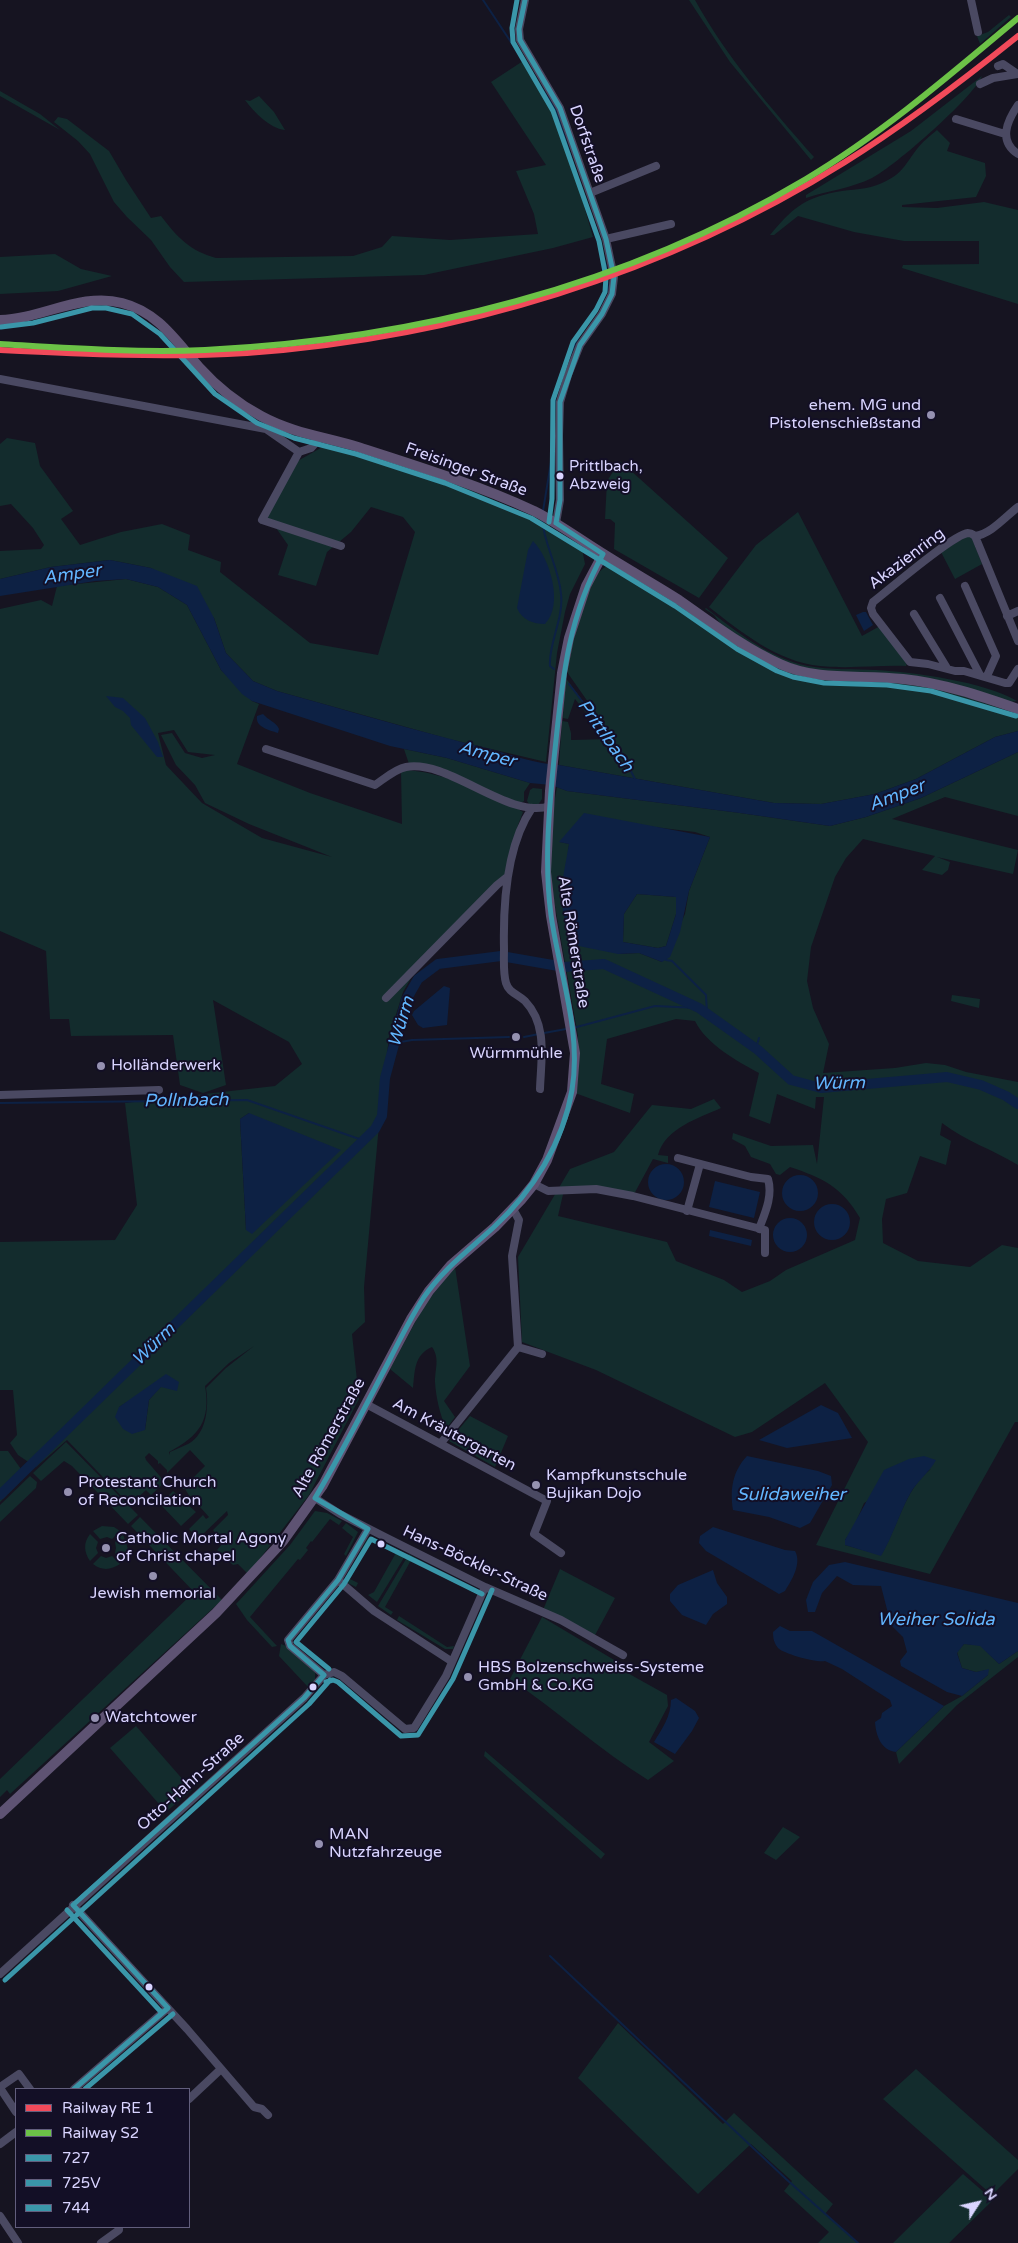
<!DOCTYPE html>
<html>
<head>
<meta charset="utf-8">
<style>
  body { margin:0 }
  #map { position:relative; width:1018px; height:2243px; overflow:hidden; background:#161421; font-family:"Varela Round",sans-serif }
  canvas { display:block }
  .legend { position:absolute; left:15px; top:2088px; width:175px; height:140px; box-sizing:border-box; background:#130f26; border:1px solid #625e7d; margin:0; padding:6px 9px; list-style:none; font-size:15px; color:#d9d4ff }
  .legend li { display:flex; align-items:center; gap:10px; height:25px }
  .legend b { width:25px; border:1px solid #625e7d }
  .north { position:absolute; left:953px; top:2178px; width:50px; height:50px; -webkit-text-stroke:4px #130f26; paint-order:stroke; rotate:55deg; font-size:14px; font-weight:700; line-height:20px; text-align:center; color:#d9d4ff }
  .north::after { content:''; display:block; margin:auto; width:18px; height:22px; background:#d9d4ff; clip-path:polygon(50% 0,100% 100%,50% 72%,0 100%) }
</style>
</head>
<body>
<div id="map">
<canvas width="1018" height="2243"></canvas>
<ul class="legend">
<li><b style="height:6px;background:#f14a5a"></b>Railway RE 1</li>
<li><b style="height:6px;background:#6cc247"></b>Railway S2</li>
<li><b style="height:6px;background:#3a96a9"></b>727</li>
<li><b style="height:6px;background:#3a96a9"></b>725V</li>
<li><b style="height:6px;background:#3a96a9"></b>744</li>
</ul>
<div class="north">N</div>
</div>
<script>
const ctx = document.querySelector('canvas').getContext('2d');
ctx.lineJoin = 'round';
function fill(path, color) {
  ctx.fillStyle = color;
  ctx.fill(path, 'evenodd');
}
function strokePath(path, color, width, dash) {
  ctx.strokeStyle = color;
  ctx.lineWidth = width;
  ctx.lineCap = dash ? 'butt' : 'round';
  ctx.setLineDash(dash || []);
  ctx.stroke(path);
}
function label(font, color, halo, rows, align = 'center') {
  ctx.font = font + ' "Varela Round",sans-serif';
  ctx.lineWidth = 4;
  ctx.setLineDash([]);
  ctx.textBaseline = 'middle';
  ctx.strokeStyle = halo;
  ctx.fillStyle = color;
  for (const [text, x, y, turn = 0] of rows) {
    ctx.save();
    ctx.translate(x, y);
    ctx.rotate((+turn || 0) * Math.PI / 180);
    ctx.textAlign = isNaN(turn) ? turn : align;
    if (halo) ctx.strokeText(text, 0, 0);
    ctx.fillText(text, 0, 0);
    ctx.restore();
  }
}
fill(new Path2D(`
  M689 0H695C727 58 770 107 814 157L811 160 730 62Z
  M1009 15 1011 17 980 44 977 36 988 32Z
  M523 61 549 104 571 161 593 237 553 248 424 275 184 282 170 267 151 240 127 217 114 202 90 154 78 141 54 122 58 117 67 119 109 151 126 180 151 218 161 216C177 237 190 251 216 258L353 256 382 247 392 236 450 240 538 234 534 214 516 171 546 165 491 82Z
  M982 76C974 97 894 167 872 178 852 188 827 191 806 198V195L911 131Z
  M0 91 40 114 60 130 0 96Z
  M259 96 274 112 285 130C269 128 254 112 245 100L250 101Z
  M937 130 950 143 947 151 985 163 986 176 976 197 902 205V207L937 208 984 202 1018 210V304L902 268 903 265 979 264V241H904L854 232 798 216 774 235H770C792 209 802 199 836 192 852 189 867 190 882 183 903 174 905 164 917 149 922 142 930 136 937 130Z
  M55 254 81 269 112 276 58 291 0 294V257Z
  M7 438 35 443 40 466 73 511 61 519 80 545 121 532 162 524 190 535 188 550 221 562 220 572 310 643 378 655 415 532 403 517 371 507 351 532 327 552 316 586 278 575 288 545 274 525 264 524 287 467 326 445 459 485 548 523 551 528 582 549 585 564 570 594 565 612 557 653 546 762 449 739 277 691 253 681 226 653 214 618 151 568 110 560 51 567 0 579V551L41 549 44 545 33 528 11 504 0 506V444Z
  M620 461 728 558 699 598 614 549 615 523 610 519H605L607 481Z
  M798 512 862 636 880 626 907 663 906 666C877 665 850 669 820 666 778 662 741 632 709 607L756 545Z
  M967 536 972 538 982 564 955 579 941 552Z
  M608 566 616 568 776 667 909 682 979 699 1018 715V731L995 737 916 779 875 794 821 804 774 803 559 765 562 721 568 722 571 733V740L614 739 567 672C571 649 585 573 608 566Z
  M126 579 158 587 187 605 221 670 252 701 259 704 237 764 310 793 402 824 401 771C427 766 502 796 523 812L518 825 508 871 422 959 403 992 389 1037 379 1125 364 1287 365 1322 352 1334 359 1399 309 1495 248 1574 238 1564 233 1565 217 1550 223 1543 213 1530 228 1515 227 1511 200 1537 197 1538 189 1529 203 1515 206 1519 209 1517 200 1507 202 1505 192 1496 190 1497 185 1489H182L205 1466 190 1450 167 1473V1470L160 1463 158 1464V1461L149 1453 145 1457 146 1460 165 1482 151 1495 146 1490 130 1505 67 1440 36 1467 18 1455 10 1443 17 1435 13 1390H0V1242L115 1240 137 1205 125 1103 275 1086 302 1064 289 1042 213 1000 226 1085 203 1093 180 1085 173 1035 71 1036 69 1019H50L46 951 0 931V609L41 600 52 606 57 586ZM174 730 188 752 215 755 202 758 185 753 172 733 161 735 176 765 195 785 205 803 249 824 332 857 262 838 202 803 166 765 158 733ZM249 1113 246 1230 240 1119ZM254 1346 226 1368 206 1388C209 1406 207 1434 188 1444 182 1447 176 1449 170 1452V1455L169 1452C199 1436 211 1421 205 1386L229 1363ZM170 1376 149 1400 145 1430 119 1407Z
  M706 608C735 631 771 659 808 666 830 670 854 669 876 670 914 672 985 682 1017 701L1010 702 984 694 826 673 781 661 722 626 714 615 705 609Z
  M565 677 597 720 586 713 575 699 568 719 563 718Z
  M404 749 447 758 530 783 524 792V801L521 803 409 764Z
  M1018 752V816L945 797 892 819 1018 850 1013 874 937 857 950 862 948 870 942 875 922 870 935 856 863 839 846 858 835 877 811 947 807 981 813 1008 829 1044 823 1073 895 1068 926 1063 945 1065 966 1072 1018 1082V1165C994 1150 965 1141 942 1123L940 1135 951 1141 946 1165 920 1156 907 1193 886 1199 882 1219 883 1243 918 1261 970 1267 1002 1245 1018 1248V1422H1015L930 1574 816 1545 868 1442 825 1383 752 1432 735 1437 596 1370 522 1342 518 1257 570 1169 614 1152 652 1105 691 1109 714 1099 721 1108C699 1118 665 1128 658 1155L668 1156V1163L653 1159 633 1196 596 1189 564 1190 558 1216 667 1242 676 1261 724 1280 742 1292 770 1281 786 1270 855 1240 860 1218C842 1187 823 1178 790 1167L780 1175 776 1174 770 1164 751 1157 745 1146 732 1139 733 1133 771 1146 813 1145 817 1164 824 1097H816L815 1109 777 1094 770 1124 749 1116 759 1073C737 1061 707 1045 695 1021L676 1019 607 1039 601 1084 634 1094 630 1113 575 1093 578 1036 551 883V821L557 787 567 791 740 813 830 826 866 817 921 798ZM646 826 695 832 710 837 689 891 685 914 662 962 639 953 618 954 567 865 569 844 560 842ZM931 1469C904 1490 898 1527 881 1555L845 1545V1540L853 1529 864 1503Z
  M533 788 542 789V799L538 805 529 804 527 801 530 790Z
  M637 894 676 897V914L666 946 658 948 623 942 624 914Z
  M952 995 980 999 979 1008 951 1001Z
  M455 1267 470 1366 444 1401 455 1417 446 1429C440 1414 436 1398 435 1382 435 1369 440 1358 432 1347 414 1355 415 1370 413 1388L390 1369 425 1304Z
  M470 1416 508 1436 495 1467 449 1441Z
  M66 1442 138 1515 128 1524 72 1466 64 1461 41 1481 33 1473Z
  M0 1451H8L26 1476 0 1502Z
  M30 1476 37 1482 36 1488 0 1522V1505Z
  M173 1491 196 1512 181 1526 160 1504Z
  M315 1511 327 1513 342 1521 339 1525 330 1519 312 1542 311 1541 306 1548 308 1550 300 1560 298 1559 250 1617 277 1646 272 1647 247 1620 236 1604 290 1545Z
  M140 1517 222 1600 10 1794 7 1790 0 1797V1779L194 1592 131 1526Z
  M346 1523 358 1532 346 1556 344 1554 353 1537 342 1528Z
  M102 1526 114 1527 120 1531 112 1539 107 1537 100 1539 93 1531Z
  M90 1534 98 1542 96 1548 98 1553 90 1561C84 1552 83 1543 90 1534Z
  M123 1534 128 1549 123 1561 115 1553 116 1548 115 1542Z
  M372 1537 390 1547 388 1550 371 1541 350 1579 358 1583 356 1587 348 1583 347 1578 367 1539Z
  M397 1551 405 1556 377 1602 368 1595 374 1592Z
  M409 1554 425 1563 424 1565 413 1558 410 1562 385 1607 393 1612 391 1615 378 1606Z
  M101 1556 106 1558 112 1556 120 1564C111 1570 102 1571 93 1564Z
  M560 1569 615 1598 594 1637 543 1610Z
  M399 1616 447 1647 454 1646 453 1649H445L397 1620Z
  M542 1617 626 1667 624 1671 667 1695 668 1706 649 1742 674 1761 648 1780C599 1750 558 1711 510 1679Z
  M281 1644 286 1646 315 1671V1680L308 1687 279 1656Z
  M964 1644 980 1645 999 1664 1018 1651V1657L957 1705 899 1764 896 1752 944 1706 962 1696 988 1675V1670L976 1672 962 1668 957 1652Z
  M136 1726 192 1790 166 1812 110 1748Z
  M485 1751 605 1854 601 1859 484 1756Z
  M783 1827 800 1837 776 1860 764 1853Z
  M618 2023 723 2124 734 2113 833 2204 825 2214 858 2243H818L829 2232 784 2191 792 2181 751 2144 698 2194 578 2078Z
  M916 2069 1018 2160V2169L992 2195 883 2099Z
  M963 2174 993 2200 949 2243H893Z`), '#132c2d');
fill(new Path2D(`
  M533 541C550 558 564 605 545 624 533 624 522 620 517 608L528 550Z
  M110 560 151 568 197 586 214 618 226 653 253 681 277 691C346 710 416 731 486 748 510 754 535 764 559 765L774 803 821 804 875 794 916 779 995 737 1018 731V752L921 798 866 817 830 826 740 813 567 791 551 785 530 783 447 758 390 746 252 701 242 694 221 670 187 605 158 587 126 579 95 581 0 596V579L51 567Z
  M863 612H866L873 625 864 631 856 615Z
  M106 696 123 698 145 718 158 742 163 757H157L131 725 130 718 123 711 115 707Z
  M263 714C268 720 276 722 279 729L278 733C269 730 255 727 257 716Z
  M584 813 710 837 689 891 680 932 670 957 662 962 639 953 618 954 569 944 560 894 569 844 559 842ZM637 894 676 897V914L666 946 658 948 623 942 624 914Z
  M444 986 450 988 447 1025 423 1028 418 1025 412 1015 414 1011Z
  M249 1113 341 1150 252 1234 246 1230 240 1119Z
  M648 1182a18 18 0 1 1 36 0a18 18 0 1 1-36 0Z
  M782 1193a18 18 0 1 1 36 0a18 18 0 1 1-36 0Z
  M715 1181 760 1192 754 1218 709 1207Z
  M814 1222a18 18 0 1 1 36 0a18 18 0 1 1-36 0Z
  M773 1235a17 17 0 1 1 34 0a17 17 0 1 1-34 0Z
  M710 1230 752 1240 751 1246 709 1236Z
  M166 1374 179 1382 177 1391 161 1387 149 1400 145 1430 132 1434 123 1429 115 1417 119 1407Z
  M821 1405 838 1413 852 1438 787 1448 759 1440Z
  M747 1456 818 1471 831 1476 832 1485 810 1523 800 1528 769 1517 733 1510C730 1490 732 1472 747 1456Z
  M924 1456 936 1460C929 1473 917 1481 910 1494 899 1514 893 1536 881 1556L845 1545V1540L884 1470 909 1459Z
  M713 1527 785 1550 795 1551C802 1563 792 1580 785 1591L779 1594 706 1551 699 1543 700 1536Z
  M845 1562 1018 1603V1651L999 1664 980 1646 964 1644 957 1653 962 1668 976 1672 989 1669 988 1675 962 1696 947 1692 901 1666 900 1661 907 1652 903 1637 891 1625 881 1586 853 1585 837 1576 822 1593 815 1612H808L806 1600 813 1582 829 1565Z
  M713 1570 717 1583 727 1597V1604L713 1614 706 1625 682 1615 670 1601V1594L678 1585Z
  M780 1626 790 1631H812L944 1706 896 1752C881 1750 876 1736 875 1722L881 1718 882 1713 892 1706 890 1700 842 1669 825 1661C817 1663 784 1654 778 1648 774 1643 773 1638 773 1632Z
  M676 1698 695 1711 699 1718 692 1731 675 1754 654 1742C662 1729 671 1716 671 1700Z`), '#0d2144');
strokePath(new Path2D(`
  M483 0 556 110 596 236
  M543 511 551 462 555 398 560 376 579 336 601 304 608 288 606 265 598 242
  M542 519C544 545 559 568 561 594 564 618 548 645 550 666L554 669
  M569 684 621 752 635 779
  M666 960 672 961 706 995 707 1014
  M573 1028 655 1006 699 1008
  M544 1033 566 1029
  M524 1037 539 1034
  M395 1043 412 1040 509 1037
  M756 1048 759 1038
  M0 1103 247 1100 365 1141
  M550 1956 786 2179 858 2243`), '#0d2144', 2);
strokePath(new Path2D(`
  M0 1495 375 1129 382 1116 385 1078 406 1000 418 979 438 964 501 956 564 967 604 964 699 1008 758 1050 791 1080 821 1088 947 1077 981 1085 1006 1096 1018 1104`), '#0d2144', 10);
strokePath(new Path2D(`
  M525 0 519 29 520 40 560 108 606 239 614 277 612 294 602 314 580 345 568 375 560 402 559 436 560 500 556 523
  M971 0 978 32
  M998 66 1003 64 1016 73
  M980 84 993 78 1018 74
  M1018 105C1007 121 998 141 1018 154
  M956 119 1005 134
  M590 193 656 166
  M606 239 671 224
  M0 379 266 429 299 452
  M320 438 311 448 299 452 262 520 341 546
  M975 536C991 534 1005 517 1018 507
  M965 586 996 656 987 676
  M940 598 980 675
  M914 614 947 668
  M1007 616 1018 611
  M1018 641 975 536C972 534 972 533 968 533 952 535 890 589 873 602L871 608 873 614 910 662 928 664 955 671H964L1005 683H1009L1018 669
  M266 749 375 785C384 779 395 769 406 767 449 759 508 820 550 806
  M532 808C506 846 503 905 504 949 504 959 503 973 506 983 509 993 518 994 525 1001 548 1025 541 1059 540 1089
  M386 998 497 885 507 877
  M0 1095 159 1090
  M678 1158 751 1177 768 1179C773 1196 765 1213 759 1229
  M534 1184 548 1191 596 1189 633 1196 765 1230V1253
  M687 1211 700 1164
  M518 1347 542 1354
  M366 1404 547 1501 534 1534 561 1553
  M441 1443 518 1347 512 1256 519 1220 513 1209
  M315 1498 340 1514 385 1537 485 1587 561 1620 623 1655
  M338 1580 374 1611 451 1661
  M324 1675 334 1672 342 1676 405 1729 414 1728 446 1676 485 1587
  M324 1675 290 1646 288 1640 338 1580 368 1529
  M73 1905 187 2029 254 2107 262 2109 268 2115
  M0 1974 304 1698 324 1675
  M0 2087 19 2074 30 2089
  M0 2088 16 2112
  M74 2089 168 2008
  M189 2099 221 2069
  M0 2144 16 2132
  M0 2216 18 2243
  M101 2243 119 2230V2227`), '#4a4962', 8);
strokePath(new Path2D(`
  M0 320C42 319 81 292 122 303 158 312 176 341 199 367 217 387 237 403 261 416 292 433 325 437 358 447 417 466 478 485 534 511 558 523 579 539 602 553 627 569 654 584 679 600 712 623 744 648 780 664 819 682 861 674 903 679 942 683 981 696 1018 709
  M0 1814 216 1613 283 1541 323 1485 411 1319 429 1291 451 1265 495 1227 521 1200 534 1184 547 1160 572 1092 575 1053 551 916 546 872 550 791 562 673 569 638 586 586 603 554`), '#5e5373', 10);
strokePath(new Path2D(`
  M525 0 519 29 520 40 560 108 606 239 614 277 612 294 602 314 580 345 560 402V500L556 523
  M556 523 603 554
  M315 1498C342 1453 365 1407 389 1361 400 1339 411 1317 424 1297 443 1269 469 1250 494 1227 533 1191 563 1143 572 1090 582 1030 559 973 551 915 544 863 549 811 554 759 562 685 566 621 603 554
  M315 1498 368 1529
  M324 1675 290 1646 288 1640 338 1580 368 1529
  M73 1905 304 1698 324 1675
  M73 1905 168 2008
  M74 2089 168 2008`), '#3a96a9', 5);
strokePath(new Path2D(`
  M517 0 512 28 513 42 553 111 599 241 606 277 605 292 596 310 573 342 553 400 552 499 549 522
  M1 327 33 323 92 308H106L132 314 160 334 215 394 257 423 294 438 356 454 445 483 531 518 675 606 737 649 777 671 793 677 824 683 887 685 931 691 1016 716`), '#3a96a9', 5);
strokePath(new Path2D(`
  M329 1669 296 1642 344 1584 371 1539 482 1594
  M326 1682 333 1680 338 1682 401 1736 418 1735 453 1679 492 1590
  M67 1910 162 2013
  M5 1980 309 1704 330 1680
  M85 2089 173 2014`), '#3a96a9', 5);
strokePath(new Path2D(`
  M0 350C82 354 165 358 247 353 457 338 666 274 845 162 906 124 962 81 1018 36`), '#f14a5a', 6);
strokePath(new Path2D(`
  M0 344C68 348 137 353 205 350 414 340 625 287 806 179 883 133 950 75 1018 18`), '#6cc247', 6);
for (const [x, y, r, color] of [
  [931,415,5,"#9591b1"],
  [560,476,4.5,"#d9d4ff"],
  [516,1037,5,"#9591b1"],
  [101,1066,5,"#9591b1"],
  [536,1485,5,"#9591b1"],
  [68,1492,5,"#9591b1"],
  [381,1544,4.5,"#d9d4ff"],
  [106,1548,5,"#9591b1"],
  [153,1576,5,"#9591b1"],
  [468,1677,5,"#9591b1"],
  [313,1687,4.5,"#d9d4ff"],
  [95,1718,5,"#9591b1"],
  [319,1844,5,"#9591b1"],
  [149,1987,4.5,"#d9d4ff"]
]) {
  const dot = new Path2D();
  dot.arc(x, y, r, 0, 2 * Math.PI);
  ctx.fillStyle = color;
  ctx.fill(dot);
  strokePath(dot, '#130f26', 2);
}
label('15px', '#d9d4ff', '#130f26', [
  ["Prittlbach,",569,467],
  ["Abzweig",569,485]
], 'left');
label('16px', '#d9d4ff', '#130f26', [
  ["Dorfstraße",587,144,71],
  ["Freisinger Straße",466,470,20],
  ["Akazienring",907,559,-37],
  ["Alte Römerstraße",573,942,81],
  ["Am Kräutergarten",454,1435,28],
  ["Alte Römerstraße",329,1438,-61],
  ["Hans-Böckler-Straße",475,1564,25],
  ["Otto-Hahn-Straße",191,1782,-42]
]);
label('16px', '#d9d4ff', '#130f26', [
  ["ehem. MG und",921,406,"right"],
  ["Pistolenschießstand",921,424,"right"],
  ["Würmmühle",516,1054,"center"],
  ["Holländerwerk",111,1066],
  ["Kampfkunstschule",546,1476],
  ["Bujikan Dojo",546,1494],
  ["Protestant Church",78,1483],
  ["of Reconcilation",78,1501],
  ["Catholic Mortal Agony",116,1539],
  ["of Christ chapel",116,1557],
  ["Jewish memorial",153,1594,"center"],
  ["HBS Bolzenschweiss-Systeme",478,1668],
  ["GmbH & Co.KG",478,1686],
  ["Watchtower",105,1718],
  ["MAN",329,1835],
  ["Nutzfahrzeuge",329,1853]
], 'left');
label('italic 18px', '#62b6ff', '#130f26', [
  ["Amper",72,575,-8],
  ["Prittlbach",605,736,55],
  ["Amper",487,755,15],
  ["Amper",897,796,-21],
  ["Würm",402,1022,-73],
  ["Würm",839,1084,-1],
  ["Pollnbach",186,1101,-1],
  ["Würm",154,1345,-44],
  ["Sulidaweiher",791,1495],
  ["Weiher Solida",936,1620]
]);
</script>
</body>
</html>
